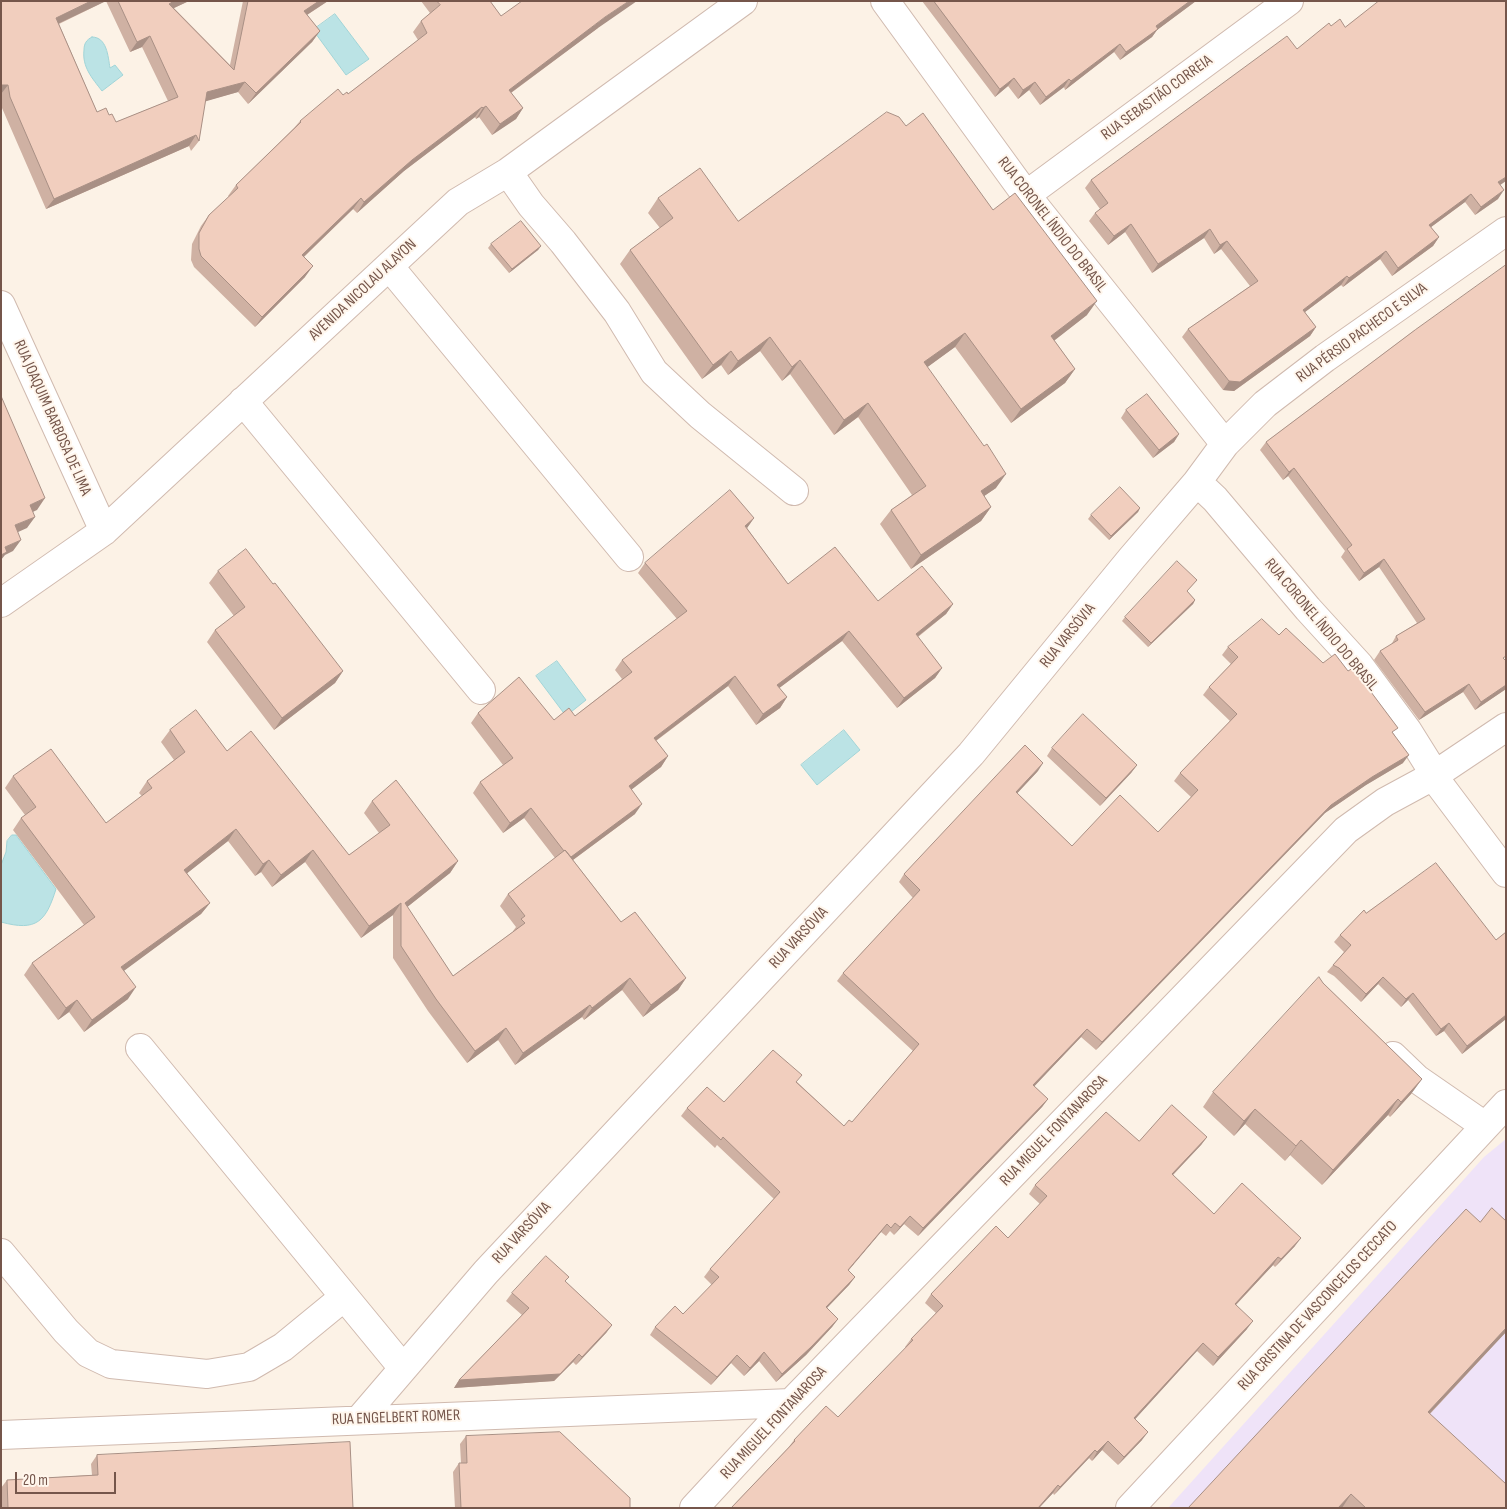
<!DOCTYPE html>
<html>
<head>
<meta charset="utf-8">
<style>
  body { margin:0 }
  #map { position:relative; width:1507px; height:1509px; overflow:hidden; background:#fcf2e6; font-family:"Sofia Sans Condensed",sans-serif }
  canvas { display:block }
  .frame { position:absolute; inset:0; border:2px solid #75564b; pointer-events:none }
  .scale { position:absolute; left:15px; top:1472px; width:101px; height:22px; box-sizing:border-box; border:2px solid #75564b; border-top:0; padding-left:6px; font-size:15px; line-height:18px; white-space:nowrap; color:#75564b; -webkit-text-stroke:4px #fff6ec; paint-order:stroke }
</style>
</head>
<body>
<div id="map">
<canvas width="1507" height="1509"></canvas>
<div class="frame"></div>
<div class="scale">20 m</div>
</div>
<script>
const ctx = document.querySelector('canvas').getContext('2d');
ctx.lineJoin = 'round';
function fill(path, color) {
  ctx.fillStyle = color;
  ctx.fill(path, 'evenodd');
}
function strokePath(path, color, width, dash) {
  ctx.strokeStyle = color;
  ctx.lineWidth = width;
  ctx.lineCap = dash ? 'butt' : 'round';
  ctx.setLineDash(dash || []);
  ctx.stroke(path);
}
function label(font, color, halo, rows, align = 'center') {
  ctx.font = font + ' "Sofia Sans Condensed",sans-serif';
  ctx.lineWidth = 4;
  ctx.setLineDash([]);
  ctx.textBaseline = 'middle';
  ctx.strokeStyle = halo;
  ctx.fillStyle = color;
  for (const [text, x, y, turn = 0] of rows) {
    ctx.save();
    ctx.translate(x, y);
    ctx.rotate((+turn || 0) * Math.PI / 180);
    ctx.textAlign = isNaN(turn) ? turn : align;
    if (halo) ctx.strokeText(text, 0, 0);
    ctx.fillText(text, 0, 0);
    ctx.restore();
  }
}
fill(new Path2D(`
  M1506 1139V1508H1168L1484 1157Z`), '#efe3f8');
const water = new Path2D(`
  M335 14 369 59 346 75 313 30Z
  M92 37C107 37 108 56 110 68L115 65 123 75 102 91C92 78 82 67 84 50 84 44 86 40 92 37Z
  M557 661 586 700 566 716 536 676Z
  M844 730 860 750 817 785 801 765Z
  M12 835H16L56 889C46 921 37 932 1 922V865L6 852 7 841Z`);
fill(water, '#bbe3e5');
strokePath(water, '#a1d4d7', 1);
const minor = new Path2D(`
  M885 1 1026 195 1225 444
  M508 172 531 205 563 242 617 312 654 372 700 415 794 491
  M1026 195 1289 1
  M389 266 629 557
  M1 305 104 531
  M243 401 481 690
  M1197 482 1215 499 1308 609 1359 665 1407 730 1427 762 1433 776 1506 873
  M1 603 104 531 458 202 508 172 743 1
  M140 1048 403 1368
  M1393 1056 1417 1079 1485 1126
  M1 1253 66 1331 88 1353 111 1364 207 1374 249 1367 283 1347 344 1297
  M359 1420 486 1272 971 754 1131 559 1197 482 1225 444 1265 404 1325 358 1506 231
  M1 1435 791 1403
  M694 1508 791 1403 1346 830 1385 802 1433 776 1506 727
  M1130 1508 1506 1104`);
strokePath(minor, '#d0baaf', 30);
strokePath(minor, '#fff', 28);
fill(new Path2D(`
  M1 1H189L174 8 230 65 243 1H328L307 15 320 31 312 42 248 104 238 92 205 101 199 141 191 151 189 146 46 209 2 108 1 101ZM106 1 130 52 142 47 168 101 116 122 109 115 97 112 59 24Z
  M421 1H490L501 16 598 28 511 93 523 108 516 119 492 135 479 117 476 119 475 117 404 171 357 213 353 209 304 257 305 277 255 327 194 267 191 260 192 244 201 226 209 215 229 197 228 196 236 185 294 128 300 121 343 95 348 94 418 40 413 32 421 21 430 13Z
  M922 1H1196L1157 30 1152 37 1120 60 1114 52 1065 90 1064 87 1040 105 1029 90 1018 99 1008 86 995 97Z
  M1331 26 1345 27 1500 185 1498 199 1475 215 1465 202 1431 227 1439 237 1433 246 1392 276 1380 259 1343 287 1341 285 1305 312 1316 327 1310 336 1234 391 1223 390 1182 337 1188 329 1250 286 1221 249 1214 254 1204 238 1152 273 1125 232 1108 245 1089 221 1095 213 1100 209 1085 188 1091 180 1297 49Z
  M906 126 993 210 1087 315 1054 340 1075 369 1065 383 1011 423 955 347 927 367 996 488 984 496 991 507 981 521 911 569 880 524 891 510 912 495 858 417 834 435 790 374 782 381 760 351 728 375 721 365 702 379 620 264 630 250 660 228 648 213 658 198 738 221Z
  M491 244 541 246 538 250 509 273 488 248Z
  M1415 330 1506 689 1475 710 1463 692 1419 720 1374 660 1380 651 1391 645 1396 636 1417 623 1379 567 1359 581 1341 557 1345 551 1288 476 1283 480 1260 450 1266 442Z
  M1126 410 1179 434 1174 442 1153 458 1121 418Z
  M1140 508 1138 512 1109 540 1088 519 1091 515Z
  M754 518 747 528 788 584 878 601 953 604 946 614 918 637 942 668 935 678 897 708 842 641 779 688 787 697 780 708 756 725 728 686 656 741 668 756 661 767 631 789 635 814 573 860 621 922 686 978 678 990 643 1017 622 990 584 1020 582 1017 515 1065 498 1040 467 1063 428 1011 393 958V915L361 938 305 862 272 887 261 872 255 876 228 841 187 873 210 903 201 914 124 970 128 999 84 1032 69 1012 58 1020 24 975 32 963 84 925 13 830 21 818 25 815 5 788 13 776 106 823 142 796 139 793 147 781 174 760 161 742 170 730 227 751 349 855 379 833 364 813 372 801 458 861 450 873 407 907 453 976 514 931H513L516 927 500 906 508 894 555 858 524 818 503 833 473 793 480 782 503 765 471 723 478 713 554 720 575 716 622 679 615 670 622 660 677 619 638 573 645 563Z
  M218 571 343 671 335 683 274 730 207 642 215 630 234 616 209 583Z
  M1197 580 1187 591 1195 600 1193 604 1148 647 1122 621 1125 617Z
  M1279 635 1394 734 1403 763 1366 785 1325 813 1096 1050 1081 1037 1034 1086 1048 1099 1042 1107 918 1236 904 1224 894 1235 890 1231 886 1236 881 1232 848 1271 855 1277 849 1285 827 1308 838 1319 832 1327 806 1355 776 1382 759 1361 744 1376 731 1363 711 1385 650 1335 655 1327 683 1314 712 1285 704 1277 710 1269 774 1199 717 1145 715 1148 681 1116 687 1108 724 1102 797 1082 844 1126 852 1122 913 1051 837 981 843 973 913 898 899 882 904 874 1038 771 1017 793 1072 846 1158 832 1191 797 1174 781 1180 773 1230 721 1203 695 1209 687 1231 664 1222 655 1228 647Z
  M1052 748 1137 765 1131 773 1100 806 1047 756Z
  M1366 913 1496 940 1506 932V1019L1462 1054 1444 1031 1436 1036 1408 1000 1401 1007 1378 984 1361 1002 1334 976 1327 972 1333 965 1344 952 1334 942 1340 935Z
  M1323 983 1422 1079 1411 1094 1390 1117 1388 1115 1322 1185 1290 1155 1285 1161 1245 1124 1234 1136 1203 1107 1213 1092Z
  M1207 1137 1201 1145 1173 1175 1214 1214 1295 1246 1275 1267 1273 1265 1236 1305 1247 1329 1213 1366 1197 1351 1135 1419 1142 1440 1118 1465 1102 1450 1092 1461 1089 1458 1054 1495 1053 1493 1039 1508H731L788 1448 794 1440 838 1417 906 1348 905 1347 911 1339 936 1313 925 1303 931 1294 1008 1238 1040 1204 1029 1194 1035 1185 1139 1141Z
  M1506 1221V1332L1430 1414 1506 1508H1188L1480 1222Z
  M566 1282 612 1325 606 1333 576 1365 573 1362 554 1381 454 1388 459 1380 522 1315 506 1301 512 1293Z
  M466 1436 630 1508H455L453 1472 459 1463H461L460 1444Z
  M97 1455 353 1508H2L1 1488 7 1480 92 1475 91 1464Z`), '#cfb1a3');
fill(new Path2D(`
  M91 1H106L49 28 56 18Z
  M174 1H189L161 14 169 4Z
  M319 1H328L296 22 304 11Z
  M629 1H637L598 28 501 100 509 90 605 17Z
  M1190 1H1196L1157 30 1152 37 1120 60 1126 52 1156 26Z
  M320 31 312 42 248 104 256 93Z
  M150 36 142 47 130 52 137 42Z
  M1120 44 1114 52 1065 90 1071 81Z
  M1014 78 1008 86 995 97 1000 89Z
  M1069 79 1064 87 1040 105 1046 97Z
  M245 82 238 92 200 103 207 92Z
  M1035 82 1029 90 1018 99 1023 90Z
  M1 85H8L1 94Z
  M486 106 479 117 476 119 483 108Z
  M482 107 475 117 404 171 357 213 364 202 412 160Z
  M523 108 516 119 492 135 500 124Z
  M196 135 189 146 46 209 54 199Z
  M1506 177V181L1493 190 1498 182Z
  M1504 190 1498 199 1475 215 1481 207Z
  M1471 194 1465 202 1423 233 1429 225Z
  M361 198 353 209 294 266 302 255Z
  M1131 224 1125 232 1108 245 1114 236Z
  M1210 229 1204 238 1152 273 1158 264Z
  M1439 237 1433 246 1392 276 1398 268Z
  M1227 241 1221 249 1214 254 1220 245Z
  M541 246 538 250 509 273 512 269Z
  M1386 251 1380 259 1343 287 1349 278Z
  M313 266 305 277 255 327 262 317Z
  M1347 276 1341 285 1297 318 1303 310Z
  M1097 301 1087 315 1041 351 1051 336Z
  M1316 327 1310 336 1234 391 1223 390 1229 381Z
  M965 333 955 347 914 377 924 362Z
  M770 337 760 351 728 375 738 361Z
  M731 351 721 365 702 379 713 365Z
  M800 360 790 374 782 381 792 367Z
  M1075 369 1065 383 1011 423 1021 409Z
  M868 403 858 417 834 435 844 420Z
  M1179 434 1174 442 1153 458 1159 450Z
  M1294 468 1288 476 1283 480 1289 472Z
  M1006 474 996 488 971 505 981 491Z
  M45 498 37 510 22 517 30 505Z
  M991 507 981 521 911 569 921 555Z
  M1140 508 1138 512 1109 540 1111 536Z
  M35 517 27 528 7 537 15 525Z
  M754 518 747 528 745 526Z
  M21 540 13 551 5 555 1 560V552L5 547Z
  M1384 559 1379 567 1359 581 1364 573Z
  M1195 600 1193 604 1148 647 1151 643Z
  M953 604 946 614 908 644 916 634Z
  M849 631 842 641 770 695 777 685Z
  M942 668 935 678 897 708 904 698Z
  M343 671 335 683 274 730 282 718Z
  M735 676 728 686 646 748 654 738Z
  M1469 684 1463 692 1419 720 1425 712Z
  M1506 685V689L1475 710 1481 702Z
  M787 697 780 708 756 725 763 714Z
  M1409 755 1403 763 1366 785 1325 813 1096 1050 1102 1042 1331 805 1372 777Z
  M668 756 661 767 622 797 629 786Z
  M1043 763 1038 771 1011 800 1016 792Z
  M1137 765 1131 773 1100 806 1106 798Z
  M642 804 635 814 562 868 569 858Z
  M531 808 524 818 503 833 510 823Z
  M236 829 228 841 176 882 184 870Z
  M313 850 305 862 272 887 281 875Z
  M269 860 261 872 255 876 263 864Z
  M458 861 450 873 401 912 405 903Z
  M210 903 201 914 113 979 121 967Z
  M401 903 393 915 361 938 369 926Z
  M1383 977 1378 984 1361 1002 1366 994Z
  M630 978 622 990 584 1020 592 1008Z
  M686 978 678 990 643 1017 651 1005Z
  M136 987 128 999 84 1032 92 1020Z
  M1413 993 1408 1000 1401 1007 1406 999Z
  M77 1000 69 1012 58 1020 66 1008Z
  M590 1005 582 1017 515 1065 523 1053Z
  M1506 1015V1019L1462 1054 1467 1046Z
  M1449 1023 1444 1031 1436 1036 1441 1029Z
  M506 1028 498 1040 467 1063 475 1051Z
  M1087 1029 1081 1037 1028 1093 1033 1085Z
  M1422 1079 1411 1094 1390 1117 1401 1102Z
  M1048 1099 1042 1107 918 1236 923 1228Z
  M1398 1099 1388 1115 1322 1185 1333 1170Z
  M1255 1109 1245 1124 1234 1136 1244 1121Z
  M1207 1137 1201 1145 1166 1182 1172 1174Z
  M1301 1140 1290 1155 1285 1161 1296 1146Z
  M910 1216 904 1224 894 1235 900 1227Z
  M887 1224 881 1232 842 1278 848 1270Z
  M1301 1238 1295 1246 1275 1267 1281 1259Z
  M1278 1257 1273 1265 1229 1312 1235 1304Z
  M855 1277 849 1285 820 1315 826 1307Z
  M838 1319 832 1327 806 1355 776 1382 782 1374Z
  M1253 1321 1247 1329 1213 1366 1218 1357Z
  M612 1325 606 1333 576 1365 582 1357Z
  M1506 1328V1332L1418 1426 1428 1412Z
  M1203 1343 1197 1351 1128 1427 1134 1418Z
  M764 1352 759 1361 744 1376 750 1368Z
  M579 1354 573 1362 554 1381 454 1388 459 1380Z
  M737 1355 731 1363 711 1385 717 1377Z
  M1148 1432 1142 1440 1118 1465 1124 1457Z
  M1108 1441 1102 1450 1092 1461 1097 1452Z
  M1095 1450 1089 1458 1054 1495 1060 1487Z
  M1058 1485 1053 1493 1039 1508H1038Z
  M1351 1494 1342 1508H1338Z`), '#a99085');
const building = new Path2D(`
  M1 1H91L56 18 97 112 106 108 109 115 112 114 116 122 178 97 150 36 137 42 118 1H174L169 4 234 70 248 1H319L304 11 320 31 256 93 245 82 207 92 199 141 196 135 54 199 10 97 8 85H1Z
  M437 1H490L501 16 522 1H629L605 17 509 90 523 108 500 124 486 106 483 108 482 107 412 160 364 202 361 198 302 255 313 266 262 317 201 256 199 249V233L209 215 238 188 236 185 301 122 300 121 338 89 343 95 347 92 348 94 427 33 421 21 440 5Z
  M934 1H1190L1156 26 1158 29 1126 52 1120 44 1071 81 1069 79 1046 97 1035 82 1023 90 1014 78 1000 89Z
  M1379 1H1506V177L1498 182 1504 190 1481 207 1471 194 1429 225 1439 237 1398 268 1386 251 1349 278 1347 276 1303 310 1316 327 1240 382 1229 381 1188 329 1258 281 1227 241 1220 245 1210 229 1158 264 1131 224 1114 236 1095 213 1108 203 1091 180 1287 36 1297 49 1329 23 1331 26 1340 19 1345 27Z
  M887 112 899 117 906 126 923 113 993 210 1015 193 1097 301 1051 336 1075 369 1021 409 965 333 924 362 984 446 987 444 1006 474 981 491 991 507 921 555 891 510 926 486 868 403 844 420 800 360 792 367 770 337 738 361 731 351 713 365 630 250 673 218 658 198 700 168 738 221Z
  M521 221 541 246 512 269 491 244Z
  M1506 265V656L1503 658 1506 661V685L1481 702 1469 684 1425 712 1380 651 1398 640 1396 636 1425 619 1384 559 1364 573 1347 549 1352 545 1294 468 1289 472 1266 442 1415 330Z
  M1147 394 1179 434 1159 450 1126 410Z
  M1 396 45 498 30 505 35 517 15 525 21 540 5 547 7 552 1 555Z
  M1120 487 1140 508 1111 536 1091 515Z
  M730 490 754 518 745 526 788 584 835 547 878 601 922 566 953 604 916 634 942 668 904 698 849 631 777 685 787 697 763 714 735 676 654 738 668 756 629 786 642 804 571 857 565 850 564 851 531 808 510 823 480 782 513 758 478 713 519 677 554 720 569 708 575 716 632 672 622 660 687 611 645 563Z
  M246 549 273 584 275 583 343 671 282 718 215 630 245 607 218 571Z
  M1177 561 1197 580 1187 591 1195 600 1151 643 1125 617Z
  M1262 619 1279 635 1286 628 1323 663 1335 654 1348 671 1353 668 1398 728 1392 732 1409 755 1372 777 1331 805 1102 1042 1087 1029 1033 1085 1048 1099 923 1228 910 1216 900 1227 895 1223 891 1228 887 1224 848 1270 855 1277 826 1307 838 1319 811 1347 782 1374 764 1352 750 1368 737 1355 717 1377 655 1327 675 1306 683 1314 719 1277 710 1269 780 1192 723 1137 721 1140 687 1108 707 1087 724 1102 773 1050 802 1075 796 1082 844 1126 849 1120 852 1122 919 1044 843 973 920 890 904 874 1025 745 1043 763 1016 792 1072 846 1120 795 1158 832 1198 790 1180 773 1237 714 1209 687 1238 657 1228 647Z
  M196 710 227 751 251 731 349 855 390 825 372 801 396 780 458 861 405 903 453 976 525 923 521 919 525 916 508 894 565 850 621 922 635 912 686 978 651 1005 630 978 592 1008 590 1005 523 1053 506 1028 475 1051 436 999 401 946V903L369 926 313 850 281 875 269 860 263 864 236 829 184 870 210 903 121 967 136 987 92 1020 77 1000 66 1008 32 963 95 917 21 818 36 807 13 776 51 749 106 823 152 788 147 781 185 752 170 730Z
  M1083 714 1137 765 1106 798 1052 748Z
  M1436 863 1496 940 1506 932V1015L1467 1046 1449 1023 1441 1029 1413 993 1406 999 1383 977 1366 994 1339 968 1333 965 1351 945 1340 935 1364 910 1366 913Z
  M1319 977 1323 983 1422 1079 1401 1102 1398 1099 1333 1170 1301 1140 1296 1146 1255 1109 1244 1121 1213 1092Z
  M1172 1105 1207 1137 1172 1174 1214 1214 1242 1183 1301 1238 1281 1259 1278 1257 1235 1304 1253 1321 1218 1357 1203 1343 1134 1418 1148 1432 1124 1457 1108 1441 1097 1452 1095 1450 1060 1487 1058 1485 1038 1508H731L795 1441 794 1440 826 1406 838 1417 913 1340 911 1339 943 1306 931 1294 996 1226 1008 1238 1047 1196 1035 1185 1106 1112 1139 1141Z
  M1492 1208 1506 1221V1328L1428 1412 1506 1484V1508H1366L1351 1494 1338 1508H1188L1466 1209 1480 1222Z
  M546 1256 569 1277 565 1281 612 1325 582 1357 579 1354 560 1374 459 1380 529 1308 512 1293Z
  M560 1432 630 1498V1508H461L459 1463H467L466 1436Z
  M350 1442 353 1508H8L7 1480 98 1475 97 1455Z`);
fill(building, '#f1cebe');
strokePath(building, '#a99085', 1);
label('16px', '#75564b', '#fff6ec', [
  ["RUA SEBASTIÃO CORREIA",1157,98,-36],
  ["RUA CORONEL ÍNDIO DO BRASIL",1052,225,52],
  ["AVENIDA NICOLAU ALAYON",363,290,-43],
  ["RUA PÉRSIO PACHECO E SILVA",1362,333,-36],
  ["RUA JOAQUIM BARBOSA DE LIMA",52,418,66],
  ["RUA CORONEL ÍNDIO DO BRASIL",1321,625,50],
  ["RUA VARSÓVIA",1068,636,-51],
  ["RUA VARSÓVIA",799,938,-47],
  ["RUA MIGUEL FONTANAROSA",1054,1131,-46],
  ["RUA VARSÓVIA",522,1233,-47],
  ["RUA CRISTINA DE VASCONCELOS CECCATO",1318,1306,-47],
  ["RUA ENGELBERT ROMER",396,1418,-2],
  ["RUA MIGUEL FONTANAROSA",774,1423,-47]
]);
</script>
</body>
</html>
